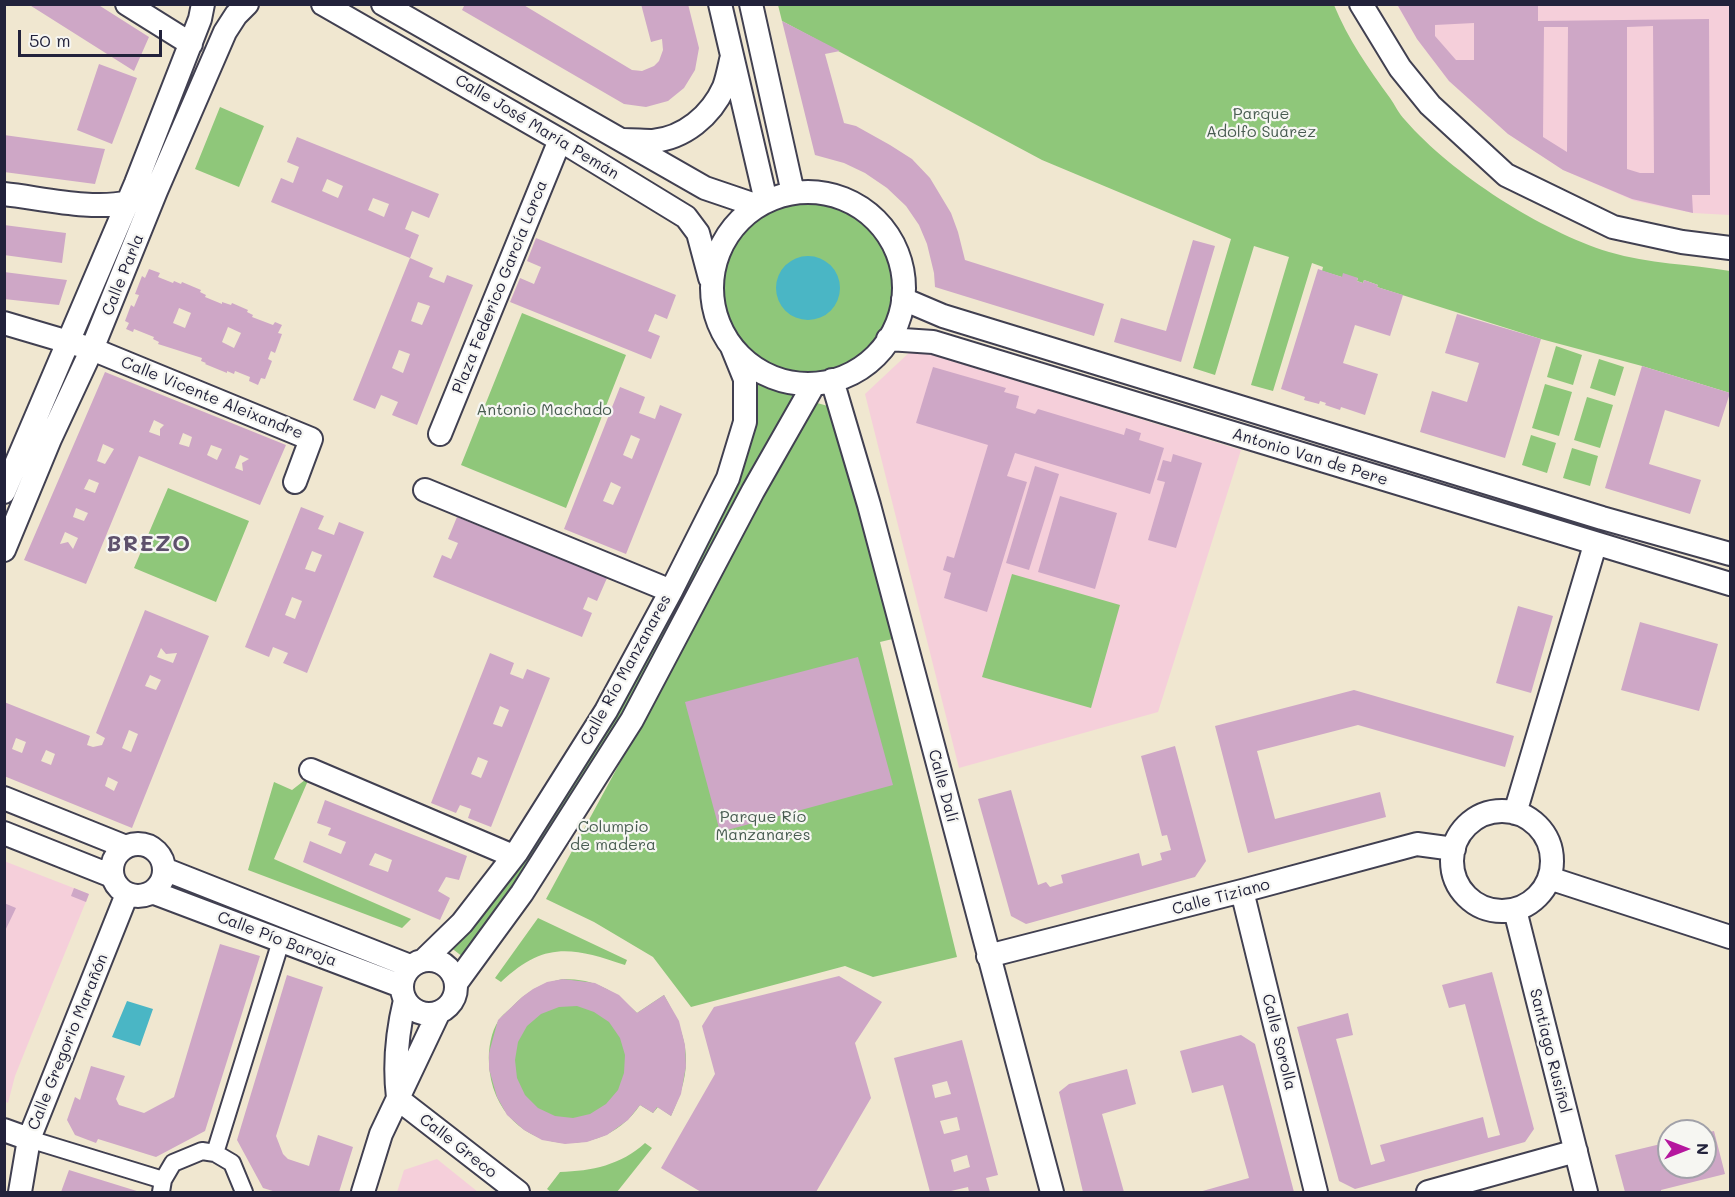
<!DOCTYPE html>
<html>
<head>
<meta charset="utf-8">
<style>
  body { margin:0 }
  #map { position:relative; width:1735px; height:1197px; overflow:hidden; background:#f0e7d0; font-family:Mali,sans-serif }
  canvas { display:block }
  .frame { position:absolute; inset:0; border:6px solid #22223b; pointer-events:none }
  .north { position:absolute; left:1657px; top:1119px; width:60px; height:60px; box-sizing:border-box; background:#f6f6f2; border:2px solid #a1a1a9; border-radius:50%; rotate:90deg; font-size:16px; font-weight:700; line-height:24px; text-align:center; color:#22223b }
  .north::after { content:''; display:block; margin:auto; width:21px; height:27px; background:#b5179e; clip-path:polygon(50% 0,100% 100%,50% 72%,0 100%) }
  .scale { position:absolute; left:18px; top:30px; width:144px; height:27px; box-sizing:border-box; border:3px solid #22223b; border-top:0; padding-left:8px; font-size:18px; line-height:21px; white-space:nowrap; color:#22223b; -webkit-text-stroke:4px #f6f6f2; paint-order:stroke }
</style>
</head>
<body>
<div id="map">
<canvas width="1735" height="1197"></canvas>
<div class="frame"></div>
<div class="north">N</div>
<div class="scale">50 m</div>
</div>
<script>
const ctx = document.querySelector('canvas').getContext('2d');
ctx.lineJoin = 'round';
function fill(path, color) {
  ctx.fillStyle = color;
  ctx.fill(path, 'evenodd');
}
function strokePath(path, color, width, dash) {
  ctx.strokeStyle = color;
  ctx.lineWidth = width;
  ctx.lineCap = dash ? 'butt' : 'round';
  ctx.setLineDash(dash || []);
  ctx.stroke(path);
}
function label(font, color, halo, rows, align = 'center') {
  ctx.font = font + ' Mali,sans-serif';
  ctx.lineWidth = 4.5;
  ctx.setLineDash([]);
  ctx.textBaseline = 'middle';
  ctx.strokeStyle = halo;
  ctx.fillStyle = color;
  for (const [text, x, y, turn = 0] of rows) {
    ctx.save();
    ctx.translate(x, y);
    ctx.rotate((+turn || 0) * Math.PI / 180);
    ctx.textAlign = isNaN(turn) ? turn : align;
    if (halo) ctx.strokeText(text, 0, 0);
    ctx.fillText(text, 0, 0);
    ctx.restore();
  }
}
fill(new Path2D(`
  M1397 5H1730V215L1693 213 1635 201 1563 170 1508 134 1449 81 1417 39Z
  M913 349 1241 450 1158 712 959 768 865 394Z
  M4 861 89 894 31 1036 15 1076 8 1103 4 1101Z
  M437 1159 478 1192H397L404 1170Z`), '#f5cfda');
fill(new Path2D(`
  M778 5H1334C1348 39 1368 68 1390 98 1395 105 1399 114 1405 120 1452 174 1541 231 1609 252 1649 264 1690 264 1730 271V393L1642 366 1541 339 1377 287 1378 285 1364 280 1363 283 1357 281 1358 278 1342 277 1322 271 1323 267 1312 263 1273 391 1251 385 1289 257 1254 246 1215 375 1193 368 1231 239 1042 160 782 21Z
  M220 107 264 126 239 187 195 169Z
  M723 288a85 85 0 1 1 170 0a85 85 0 1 1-170 0Z
  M522 313 626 355 566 508 461 465Z
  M1556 346 1582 355 1573 385 1547 377Z
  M1599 359 1624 367 1615 396 1590 388Z
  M752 379 801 392 638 702 467 960 450 947 681 578Z
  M1545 384 1572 392 1559 436 1532 428Z
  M1587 397 1613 405 1600 448 1574 440Z
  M810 401 835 408 901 637 880 642 957 957 873 977 845 966 691 1007 653 957 594 922 546 899 655 698Z
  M1531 435 1556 443 1547 473 1522 465Z
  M1572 448 1598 456 1590 486 1563 478Z
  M168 488 249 521 216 602 134 568Z
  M1012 574 1120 605 1091 708 982 677Z
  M310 776 274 859 411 919 402 928 248 870 274 782 292 790Z
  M538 918 627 960 625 965C572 947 544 941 501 982L495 978Z
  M563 979C596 979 613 990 637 1013L664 995C690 1041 694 1067 671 1116L658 1107 653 1113 640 1105C630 1120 615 1132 598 1138 543 1157 491 1121 489 1063 488 1050 491 1031 499 1020 502 1015 508 1011 512 1007 527 991 542 983 563 979Z
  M645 1143 652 1148 617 1192H551L547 1189 560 1172C592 1171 621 1165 645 1143Z`), '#8fc77a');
fill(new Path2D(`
  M776 288a32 32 0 1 1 64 0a32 32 0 1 1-64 0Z
  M127 1001 153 1009 140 1046 112 1037Z`), '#4ab6c5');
fill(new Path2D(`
  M28 4H97L149 37 134 71Z
  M465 4H522L632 70 642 71 654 66 659 61 663 50 662 39 651 42 641 4H688L699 48 695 70 684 88 668 101 646 107 624 104 462 10Z
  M1397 4H1538V21L1709 19 1710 195H1692L1693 213 1632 199 1563 170 1508 134 1449 81 1417 39ZM1474 23V60H1456L1435 36V25ZM1653 26 1654 173H1640L1627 169V27ZM1544 27H1568L1567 152 1543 137Z
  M782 21 840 51 825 54 844 123 856 126 890 145 912 159 930 178 951 213 958 232 965 260 1104 304 1094 336 935 287 934 273 927 244 919 225 906 206 887 188 865 173 844 163 815 155Z
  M99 64 137 78 112 144 77 130Z
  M4 135 105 149 95 184 4 172Z
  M297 137 439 194 429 218 412 211 405 229 419 235 410 258 271 202 281 178 293 183 299 167 287 162ZM327 179 343 186 338 198 322 191ZM373 198 389 204 384 217 368 210Z
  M4 225 66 233 62 263 4 255Z
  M536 238 676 295 667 319 655 314 648 331 660 336 651 359 510 302 520 278 534 284 541 267 527 261Z
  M1193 240 1215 246 1181 362 1114 342 1121 318 1166 331Z
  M410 258 433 268 429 277 444 283 447 275 473 285 417 425 392 415 398 402 381 395 375 409 353 400ZM418 302 430 306 422 325 411 321ZM399 350 410 354 403 373 392 368Z
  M149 269 160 273 158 277 173 283 174 281 181 284 182 282 201 290 200 292 206 295 205 297 222 304V302L231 305 232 303 248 310 247 312 253 315 252 317 273 325 275 322 282 325 278 333 282 334 275 353 271 351 268 359 272 361 265 379 261 378 258 385 249 381 250 377 235 371 234 374 227 371V373L205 364 206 363 201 361 202 358 158 344 159 342 153 339 154 337 134 329 133 332 126 329 129 323 125 321 131 305 134 307 139 295 135 294 142 276 145 278ZM179 308 191 313 185 328 173 323ZM228 327 241 333 234 348 222 342Z
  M1318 269 1342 277 1343 273 1358 278 1357 281 1363 283 1364 280 1378 285 1377 287 1403 295 1390 336 1355 325 1343 363 1378 374 1365 415 1341 407 1340 410 1325 405 1326 403 1320 401 1319 404 1304 400 1305 397 1281 389Z
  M4 272 67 280 59 305 4 299Z
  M1457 314 1541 339 1505 458 1420 432 1432 391 1467 402 1479 363 1445 353Z
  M1642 366 1730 393 1719 427 1665 410 1649 464 1701 480 1690 514 1605 488Z
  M933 367 1006 388 1004 392 1019 396 1016 408 1035 414 1038 409 1124 435 1126 428 1141 433 1139 440 1164 448 1150 494 1015 453 1007 476 1027 482 987 612 944 598 951 573 943 570 947 556 954 558 988 445 916 423Z
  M105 372 286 445 260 505 139 456 86 584 24 560ZM154 420 164 425 160 429V436L149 432ZM183 433 192 437 189 447 179 444ZM103 444 114 449 105 464 97 461ZM211 445 222 449 217 460 207 455ZM240 455 249 459 242 463 243 471 235 468ZM89 479 99 483 95 493 84 489ZM76 508 88 513 84 521 73 517ZM65 532 78 538 73 549 68 542 60 544Z
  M620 387 645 397 639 413 655 419 660 405 682 414 626 554 564 529ZM631 435 640 439 632 459 623 455ZM611 482 621 487 613 505 603 501Z
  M1173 454 1202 463 1176 548 1148 540 1165 482 1157 480 1163 460 1171 462Z
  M1035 466 1059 474 1029 570 1006 563Z
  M1060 496 1117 513 1095 589 1038 572Z
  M301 507 324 516 318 529 334 535 339 522 364 532 307 673 283 663 288 653 273 647 269 657 245 647ZM312 551 322 555 315 572 305 569ZM292 597 302 601 295 619 285 615Z
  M457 517 607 578 597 601 588 597 583 609 592 613 582 637 433 577 442 555 451 559 458 543 448 539Z
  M1518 606 1553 616 1531 693 1496 683Z
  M145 610 209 636 132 828 4 776V702L90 736 87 745 93 747 102 745 105 738 96 733ZM161 648 166 654 177 653 173 663 157 657ZM150 675 161 680 156 690 145 686ZM129 730 138 734 131 752 122 748ZM16 738 26 742 22 753 12 749ZM46 750 55 754 51 765 41 761ZM108 777 118 782 114 791 105 786Z
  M1640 622 1718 644 1699 711 1621 690Z
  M490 653 514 663 510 674 523 679 527 669 550 678 491 827 468 818 471 809 460 805 456 813 431 803ZM500 706 509 710 502 727 493 724ZM478 757 488 761 481 778 471 774Z
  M858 657 893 785 720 832 685 702Z
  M1354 690 1514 736 1505 767 1358 725 1257 751 1275 819 1380 792 1386 817 1248 853 1215 726Z
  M1175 746 1206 861 1195 877 1026 924 1011 916 978 799 1011 790 1038 885 1046 882 1050 887 1063 883 1061 875 1139 853 1142 866 1162 860 1160 853 1171 850 1167 835 1162 836 1141 756Z
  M325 800 467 856 459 880 446 877 438 891 450 898 440 920 303 862 310 841 341 854 346 842 328 835 331 828 317 823ZM375 853 392 860 388 872 369 865Z
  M74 888 89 894 86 902 71 896Z
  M4 903 16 908 4 933Z
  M220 944 260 956 205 1131 156 1157 98 1139 96 1143 75 1135 67 1120 75 1097 80 1100 91 1066 125 1076 116 1099 119 1105 144 1113 174 1097Z
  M1492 972 1534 1129 1525 1142 1355 1189 1339 1181 1297 1027 1348 1013 1353 1035 1336 1039 1371 1165 1385 1161 1380 1145 1483 1117 1488 1138 1500 1135 1465 1004 1449 1008 1442 985Z
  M287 975 323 987 276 1136 283 1154 288 1159 309 1166 318 1135 353 1147 339 1192H276L263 1188 237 1140Z
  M839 976 882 1002 855 1043 871 1098 816 1192H701L661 1168 715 1074 702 1026 714 1007Z
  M563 979 595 983 619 995 637 1013 664 995 679 1021 685 1045 686 1066 681 1094 671 1116 657 1107 653 1113 640 1105 628 1120 607 1135 587 1142 565 1144 542 1140 524 1130 507 1115 497 1097 489 1069V1053L498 1020 522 997 533 989 547 982ZM577 1006 594 1012 609 1022 620 1038 625 1055 624 1073 618 1090 606 1104 590 1114 573 1118 555 1116 538 1108 525 1095 517 1078 515 1060 518 1042 527 1026 541 1014 559 1007Z
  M1241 1035 1255 1044 1294 1192H1199L1249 1178 1223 1085 1192 1093 1180 1051Z
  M962 1040 998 1175 986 1178 990 1192H969L968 1187 951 1191 952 1192H930L894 1058ZM947 1081 951 1094 935 1098 932 1085ZM957 1117 960 1130 944 1134 940 1121ZM967 1155 970 1167 954 1172 951 1160Z
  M1127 1069 1136 1104 1102 1114 1124 1192H1083L1059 1092 1069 1084Z
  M1714 1131 1725 1174 1661 1190V1192H1625L1615 1155 1669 1142V1167H1705V1133Z
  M69 1170 140 1192H61Z`), '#cea7c6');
const pedestrian = new Path2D(`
  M29 1139 163 1180
  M215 1153 281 941
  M161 1192 163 1180 173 1163 202 1151 215 1153 232 1163 244 1192`);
const minor = new Path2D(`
  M127 4 191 44
  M323 4 560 140 686 217 698 233 710 278
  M383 4 705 188 758 206
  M720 4 766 201
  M751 4 793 193
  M1361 4 1400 68 1430 105 1506 175 1613 227 1682 242 1730 248
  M624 140C634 140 644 141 653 141 684 138 711 116 724 87 727 79 729 69 731 60
  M712 288a96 96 0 1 1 192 0a96 96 0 1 1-192 0Z
  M4 194C41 198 94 211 128 202
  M903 299 943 316 1602 518 1730 554
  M4 323 92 349 311 439 295 482
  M888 339 933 342 1730 584
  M832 380 869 505 1052 1192
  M440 434 560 140
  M425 490 671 591
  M4 492 136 183 200 19 203 4
  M4 550 50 439 92 349 156 191 225 32 236 15 247 4
  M311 770 513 856
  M4 798 126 847
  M1452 861a50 50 0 1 1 100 0a50 50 0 1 1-100 0Z
  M1515 813 1595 545
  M4 833 112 876
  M112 870a26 26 0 1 1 52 0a26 26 0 1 1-52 0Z
  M164 869 410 966
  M1549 878 1730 937
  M1242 891 1316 1192
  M152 892 401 986
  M1515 910 1586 1192
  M988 956 1242 891 1417 844 1454 849
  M425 959 462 923 517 852 606 711 671 591 728 478 745 422V379L732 347
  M402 987a27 27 0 1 1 54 0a27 27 0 1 1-54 0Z
  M457 982 522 893 632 720 753 491 814 384
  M398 1098C394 1065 397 1033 405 1000
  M398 1099 518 1192
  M4 1130 29 1139
  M20 1192 29 1139 127 894
  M363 1192 381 1134 438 1014
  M1428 1192 1576 1151`);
strokePath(pedestrian, '#414051', 20);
strokePath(minor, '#414051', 26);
strokePath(pedestrian, '#fff', 16);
strokePath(minor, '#fff', 22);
label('16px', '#485c51', '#f6f6f2', [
  ["Parque",1261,114],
  ["Adolfo Suárez",1261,132],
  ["Antonio Machado",544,410],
  ["Parque Río",763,817],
  ["Manzanares",763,835],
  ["Columpio",613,827],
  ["de madera",613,845]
]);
label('16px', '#22223b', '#f6f6f2', [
  ["Calle José María Pemán",537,127,31],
  ["Calle Parla",123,275,-68],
  ["Plaza Federico García Lorca",500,287,-68],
  ["Calle Vicente Aleixandre",212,398,22],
  ["Antonio Van de Pere",1310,457,17],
  ["Calle Río Manzanares",626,670,-61],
  ["Calle Dalí",943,786,75],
  ["Calle Tiziano",1221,897,-15],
  ["Calle Pío Baroja",277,939,21],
  ["Calle Gregorio Marañón",68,1042,-68],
  ["Calle Sorolla",1279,1042,76],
  ["Santiago Rusiñol",1550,1051,76],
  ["Calle Greco",458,1146,38]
]);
ctx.letterSpacing = '1.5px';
label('bold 22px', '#5e516c', '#f6f6f2', [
  ["BREZO",149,544]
]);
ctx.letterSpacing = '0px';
</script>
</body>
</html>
